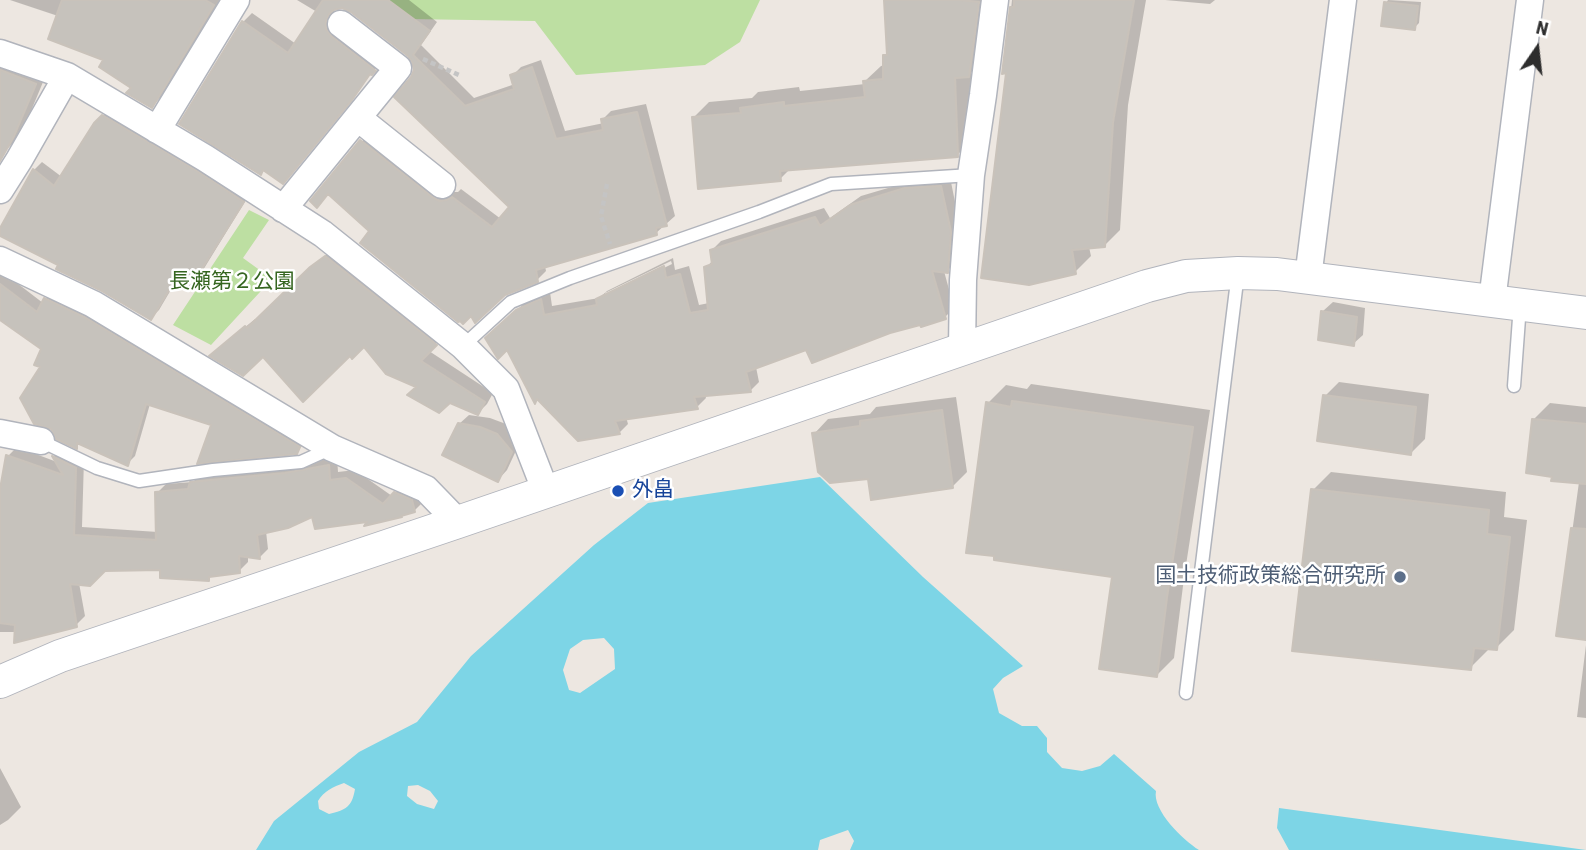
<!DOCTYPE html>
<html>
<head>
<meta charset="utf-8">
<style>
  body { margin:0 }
  #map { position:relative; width:1586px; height:850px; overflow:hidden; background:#ede7e1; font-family:"Roboto Condensed",sans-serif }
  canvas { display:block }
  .north { position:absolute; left:1502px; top:14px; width:70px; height:70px; -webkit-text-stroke:5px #fff; paint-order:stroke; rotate:14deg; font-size:19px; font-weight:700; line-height:28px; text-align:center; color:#2d2d2d }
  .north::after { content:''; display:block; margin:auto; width:24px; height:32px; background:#2d2d2d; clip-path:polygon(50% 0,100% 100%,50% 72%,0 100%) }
</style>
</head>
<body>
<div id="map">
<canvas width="1586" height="850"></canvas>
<div class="north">N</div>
</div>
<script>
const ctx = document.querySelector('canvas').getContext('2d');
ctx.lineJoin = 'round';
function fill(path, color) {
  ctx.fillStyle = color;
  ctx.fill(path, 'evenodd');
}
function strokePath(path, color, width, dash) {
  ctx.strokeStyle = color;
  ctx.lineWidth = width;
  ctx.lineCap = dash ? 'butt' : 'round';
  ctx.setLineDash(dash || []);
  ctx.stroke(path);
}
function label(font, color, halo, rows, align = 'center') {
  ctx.font = font + ' "Roboto Condensed","Noto Sans JP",sans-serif';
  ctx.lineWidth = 5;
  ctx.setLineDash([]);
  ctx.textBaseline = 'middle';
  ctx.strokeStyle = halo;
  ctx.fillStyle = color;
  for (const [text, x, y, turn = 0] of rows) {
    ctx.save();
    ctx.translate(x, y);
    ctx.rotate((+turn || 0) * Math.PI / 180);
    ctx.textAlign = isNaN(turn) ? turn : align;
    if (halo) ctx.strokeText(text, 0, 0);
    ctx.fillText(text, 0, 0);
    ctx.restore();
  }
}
fill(new Path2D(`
  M388 0H760L740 42 705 65 576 75 535 21 408 19Z
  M249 210 269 220 243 258 272 279 211 345 173 325Z`), '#bddfa2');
fill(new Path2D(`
  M820 477 923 577 1023 666 1003 678 993 689 999 713 1022 726H1037L1047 738V752L1062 768 1082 771 1100 766 1114 754 1156 791C1152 810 1183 840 1199 850H850L854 841 848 830 820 840 818 850H256L274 821 359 752 417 722 471 656 594 545 648 503ZM604 638 614 649 615 669 580 693 569 690 563 670 570 649 583 640ZM344 783 355 789C352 807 346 810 329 814L319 809 318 801C324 791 333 787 344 783ZM418 785 430 791 438 801 434 809 417 804 407 796 408 786Z
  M1279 808 1586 850H1289L1277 828Z`), '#7dd5e6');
fill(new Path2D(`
  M10 0H220L161 97 152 106 106 59 58 16Z
  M297 0H409L437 22 421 45 474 98 515 84 512 76 521 67 541 60 565 131 604 123 603 119 611 111 646 104 675 216 656 233 545 266 546 271 537 280 504 294 471 313 371 230 329 193 312 201 370 132 450 192H458L461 189 501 219 511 207 412 78 415 70 414 61 352 10 343 7 335 8 334 11V20L383 61 370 74 291 173 264 169 260 173 243 22 252 13 296 44 317 12Z
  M886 0H992L985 59 971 73 973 140 957 155 791 168 780 179 694 117 709 102 752 98 758 92 799 87 800 91 865 84V81L881 66 885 65V56L888 52Z
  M1012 0H1146L1128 105 1120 230 1104 246 1089 247 1091 256 1075 272 1008 71 1004 72Z
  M1165 0H1215L1210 4Z
  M1388 0 1421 2 1419 23 1414 28 1386 3Z
  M0 52 48 70 26 123 16 140 2 154 0 153Z
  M112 108 251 192 200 275 191 283 179 276 159 310 151 318 60 264 0 234 34 170 42 162 62 177 95 124Z
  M950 177 959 222 956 262 947 271H944L954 308 945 317 807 347 756 367 759 382 750 391 705 394 706 398 697 407 626 417 628 424 619 433 496 329 527 301 550 292 552 306 599 298 607 291 673 258 675 270 689 266 699 305 709 303 706 268 713 260 712 250 721 241 824 208 830 218 861 196 915 180ZM671 261 672 264 605 297V293Z
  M335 248 444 335 429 351 493 393 487 404 478 413 419 386 364 344 350 353 263 355 221 347 255 319 257 320 322 258Z
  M0 270 43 303 53 291 304 444 296 452 150 404 135 456 127 464 80 443 76 446 43 366V348L0 318Z
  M1333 302 1365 308 1363 335 1353 344 1323 311Z
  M1339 382 1429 394 1425 439 1411 453 1325 396Z
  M1031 384 1210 410 1184 578 1174 658 1156 676 1114 576 988 403 1006 385 1027 389Z
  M956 397 967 472 953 486 869 477 814 434 828 419 870 414 876 407Z
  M1550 403 1586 407V639L1558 635 1579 482 1534 419Z
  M469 415 490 418 506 424 520 442 507 470 498 480 459 424Z
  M17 447 57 462 54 456 62 448 84 459 82 527 158 532 157 493 166 484 193 482 201 474 295 465 337 457 338 472 355 470 392 496 404 484 423 502 414 511 372 520 313 515 266 531 268 549 260 557 248 556V562L239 571 212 575 208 579 162 568 105 569 79 583 85 616 76 625 16 632H0V498L8 456Z
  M1331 472 1506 492 1504 517 1527 520 1514 630 1496 648 1488 647V650L1470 668 1313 490Z
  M1586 645V718L1577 717Z
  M0 768 21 807 8 820 0 825Z`), '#0003');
const building = new Path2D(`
  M62 0H205L214 5 152 108 126 93 131 88 99 67 103 60 48 39Z
  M323 0H388L430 31 413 55 465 106 514 89 510 75 532 67 556 139 603 130 601 119 637 112 667 226 656 228 657 235 536 270 538 282 505 295 475 323 471 316 463 324 460 321 458 322 360 243 369 231 328 194 317 208 310 201 360 140 432 197 440 201 447 200 452 197 492 227 509 207 394 97 411 77 414 70 412 62 408 56 351 12 342 8 334 10 329 14 326 21V29L331 36 376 71 372 75 370 74 352 100 283 184 263 170 261 175 179 124 242 21 288 53Z
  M884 0H960L979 2 969 77 955 78 958 157 780 171 781 181 698 189 692 117 741 113 740 108 784 102V106L865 97 863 81 883 79V55H887Z
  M1014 0H1134L1113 122 1105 247 1072 250 1076 274 1029 285 981 278 1006 73 1002 74 1010 7H1014Z
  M1384 2 1418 6 1415 30 1381 26Z
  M0 70 36 84 13 138 0 161Z
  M102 115 197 171 244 202 191 286 177 277 151 320 100 290 56 269 58 265 0 236V228L33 169 54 186 94 123Z
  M941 186 951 232 948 273 932 271 946 319 921 327 920 325 890 333 812 363 806 350 746 372 751 392 694 397 698 409 615 421 620 434 578 441 537 399 535 404 507 350 498 359 485 338 516 310 541 299 544 315 597 305 596 299 664 266 666 278 680 274 690 313 708 310 704 267 712 264 710 250 815 217 820 226 850 205 905 188Z
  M325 256 437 345 421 361 485 402 478 415 450 403 439 413 407 395 416 387 386 374 364 347 352 359 350 356 303 402 263 357 243 376 209 356 245 326 247 328 310 267Z
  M0 284 37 312 44 298 86 318 300 447 297 454 197 464 211 425 146 404 128 466 77 443V449L56 439 51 429 34 424 20 398 40 367 34 365 41 349 0 320Z
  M1321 311 1357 317 1354 346 1318 340Z
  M1323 395 1416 407 1411 455 1317 441Z
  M1012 401 1193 427 1167 597 1157 677 1099 669 1112 577 994 560V556L966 553 986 402 1011 407Z
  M942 410 953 488 871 500 868 479 830 483 818 472 812 433 860 426V421Z
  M1532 419 1586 424V484L1551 481 1552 477 1526 473Z
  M458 423 480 427 497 434 512 452 498 482 442 455Z
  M6 455 63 475 52 456 76 468 74 535 156 540 155 492 188 489 190 482 285 473 329 465 330 480 346 478 383 504 394 492 412 500 415 512 401 516 402 517 364 526 367 522 315 529 312 517 288 528 257 535 260 559 239 556 240 573 209 577V581L160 578V570L105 571 90 586 70 584 77 627 14 643 15 625 0 623V489Z
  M1311 489 1489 510 1487 534 1510 537 1497 650 1474 648 1471 670 1292 651Z
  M1571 528 1586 529V640L1556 636Z`);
fill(building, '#c6c2bc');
strokePath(building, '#c9c2ba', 2);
const service = new Path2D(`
  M463 346 511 302 570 278 759 212 831 184 971 175
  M1514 386 1520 305
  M41 441 97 468 139 481 213 470 301 462 332 448
  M1186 693 1238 273`);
const minor = new Path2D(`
  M0 53 67 76 205 158 323 234 463 346 506 389 546 492
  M358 118 442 185
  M157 130 236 0
  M0 190 19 160 67 76
  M283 209 398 68 341 24
  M0 260 93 304 332 448 426 489 458 522
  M1308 278 1343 0
  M1492 301 1530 0
  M962 349 963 280 971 175 983 95 995 0
  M0 433 41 441`);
const tertiary = new Path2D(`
  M0 682 60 656 458 522 1147 286 1186 276 1238 273 1277 274 1586 313`);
strokePath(service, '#b1b4bc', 15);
strokePath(minor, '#b1b4bc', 29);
strokePath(tertiary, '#b1b4bc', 34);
strokePath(new Path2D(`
  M423 59 459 75
  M607 184 601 216 610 244`), '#c4c4c4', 4.5, [5, 3.5]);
strokePath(service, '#fff', 12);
strokePath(minor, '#fff', 26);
strokePath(tertiary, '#fff', 32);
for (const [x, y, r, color] of [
  [618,491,7,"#1a4fb4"],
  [1400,577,7,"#5c6f8a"]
]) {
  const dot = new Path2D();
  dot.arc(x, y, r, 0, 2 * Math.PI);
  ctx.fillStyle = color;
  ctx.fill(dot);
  strokePath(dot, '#fff', 2.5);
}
label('21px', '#366621', '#fff', [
  ["長瀬第２公園",232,283]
]);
label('21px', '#164399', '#fff', [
  ["外畠",632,491]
], 'left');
label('21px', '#4e5e75', '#fff', [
  ["国土技術政策総合研究所",1386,577]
], 'right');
</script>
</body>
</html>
